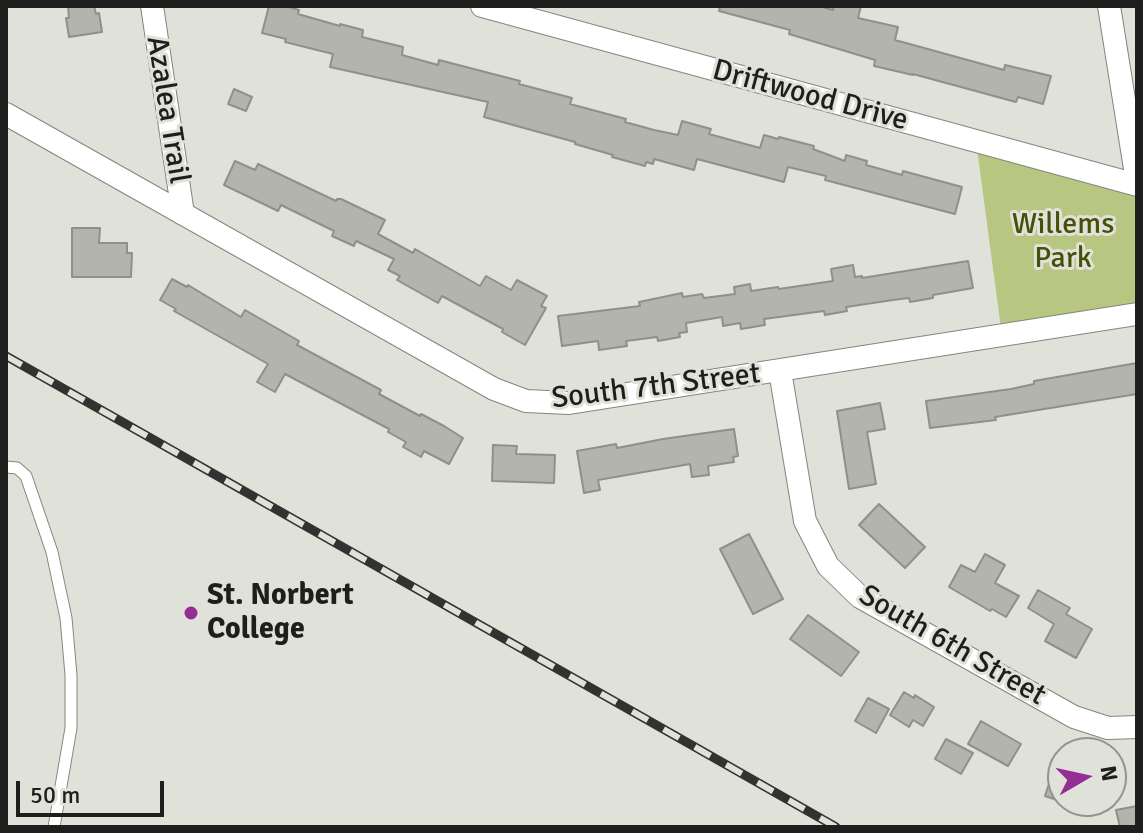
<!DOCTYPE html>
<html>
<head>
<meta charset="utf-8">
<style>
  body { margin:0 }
  #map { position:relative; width:1143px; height:833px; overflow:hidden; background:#e0e2da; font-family:Signika,sans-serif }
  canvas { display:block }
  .frame { position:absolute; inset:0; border:8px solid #1e1f1c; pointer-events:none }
  .north { position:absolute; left:1047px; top:737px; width:80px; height:80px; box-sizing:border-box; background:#e0e2da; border:2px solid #92948e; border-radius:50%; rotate:81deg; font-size:22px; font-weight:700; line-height:32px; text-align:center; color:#1e1f1c }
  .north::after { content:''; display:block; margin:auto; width:28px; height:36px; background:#942e94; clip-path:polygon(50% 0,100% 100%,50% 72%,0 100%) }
  .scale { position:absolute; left:16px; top:781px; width:148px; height:36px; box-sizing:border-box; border:4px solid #1e1f1c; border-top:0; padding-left:10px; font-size:24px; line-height:28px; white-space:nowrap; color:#1e1f1c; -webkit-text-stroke:6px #e0e2da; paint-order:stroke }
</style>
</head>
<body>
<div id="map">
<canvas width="1143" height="833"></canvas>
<div class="frame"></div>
<div class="north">N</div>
<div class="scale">50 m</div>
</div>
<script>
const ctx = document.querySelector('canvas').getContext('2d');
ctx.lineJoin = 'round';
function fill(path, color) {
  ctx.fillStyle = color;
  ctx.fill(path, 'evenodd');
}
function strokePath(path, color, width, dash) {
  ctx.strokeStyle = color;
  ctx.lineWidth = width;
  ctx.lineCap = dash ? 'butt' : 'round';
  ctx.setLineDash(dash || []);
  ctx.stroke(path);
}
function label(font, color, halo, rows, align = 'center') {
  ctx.font = font + ' Signika,sans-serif';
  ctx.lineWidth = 6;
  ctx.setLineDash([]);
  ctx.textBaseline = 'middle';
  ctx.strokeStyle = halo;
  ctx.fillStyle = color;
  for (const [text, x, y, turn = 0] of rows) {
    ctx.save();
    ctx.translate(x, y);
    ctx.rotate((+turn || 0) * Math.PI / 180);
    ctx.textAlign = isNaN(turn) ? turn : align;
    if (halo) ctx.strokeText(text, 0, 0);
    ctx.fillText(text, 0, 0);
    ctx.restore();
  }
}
fill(new Path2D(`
  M976 141 1137 185V314L1002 336Z`), '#b7c680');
const building = new Path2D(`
  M68 6H94L96 14 99 13 102 32 69 37 66 18H69Z
  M269 6H285L299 10 298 14 340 26V24L363 30 362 37 403 47 402 55 438 65 439 60 520 81 519 84 572 98 570 104 626 119 625 122 654 130 678 135 682 121 711 129 709 134 760 148 764 135 778 139 779 137 814 146 813 149 845 161 846 155 867 161 866 165 902 175 903 171 962 187 955 214 825 180 826 176 788 167 784 182 697 159 694 170 654 159 653 164 646 162 645 166 612 157 613 155 575 144V142L484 117 488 102 330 67 333 54 285 42 286 39 262 33Z
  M720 6H819L833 10 834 6H861L858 18 898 27 895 40 1004 70 1005 65 1051 76 1043 104 1018 97 1016 102 913 74V75L874 66 875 60 789 34 790 30 719 11Z
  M234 89 252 97 246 111 228 104Z
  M235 161 255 170 258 164 336 201 337 199H341L385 220 378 234 413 253 415 249 480 286 486 276 511 290 517 280 547 296 541 306 546 308 525 345 502 332 503 329 442 296 438 303 397 280 400 276 388 270 394 259 356 241 354 246 332 236 334 231 281 205 278 211 224 185Z
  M72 228H100L99 243H127V253H132L131 277H72Z
  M968 261 973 288 933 295V298L910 302 909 298 893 300 846 307 847 311 825 315 824 311 764 319 765 325 741 329 740 323 723 326 722 317 686 323 687 332 679 333 680 337 658 341 657 337 626 341 627 346 599 350 598 341 562 346 558 316 640 306 639 302 682 293 683 297 702 294 704 298 735 294 734 287 750 284 751 291 778 287 779 289 833 281 831 269 853 265 855 277 862 276V278Z
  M172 279 187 287 188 285 241 317 245 310 299 341 297 345 381 390 379 394 420 416 421 414 444 426 463 438 449 464 424 451 421 457 403 447 406 442 388 432 389 429 285 374 275 392 257 382 268 364 174 311 176 309 160 300Z
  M1137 363V394L995 417 996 420 930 428 926 401 1011 389 1034 384V381Z
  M880 403 885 429 867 432 876 484 849 489 837 411Z
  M734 429 738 456 733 457 734 462 708 466 709 475 692 477 690 464 598 480 600 490 584 493 577 451 616 444 617 448 663 439Z
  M493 445 517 446 516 454 555 455 554 483 492 481Z
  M879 504 925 547 905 568 859 525Z
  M749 534 783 599 753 614 720 549Z
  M985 554 1005 565 995 583 1019 596 1006 617 992 609 990 611 949 587 961 565 975 572Z
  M1038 590 1070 608 1066 614 1092 629 1076 658 1045 641 1054 624 1028 608Z
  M808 615 859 652 841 676 790 639Z
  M904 692 914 698 915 695 934 707 923 726 913 720 909 727 890 715Z
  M868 698 889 709 876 733 855 721Z
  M981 721 1021 744 1008 766 968 744Z
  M946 739 973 753 961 774 935 759Z
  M1060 751H1063V802L1045 796Z
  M1137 806V827H1120L1116 810Z`);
fill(building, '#b3b5ac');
strokePath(building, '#8f9189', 2);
const lane = new Path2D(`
  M6 467 17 468 26 476 52 552 66 618 71 675V728L54 827`);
const street = new Path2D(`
  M152 6 183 214
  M482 6 1137 185
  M1109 6 1137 181
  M6 114 494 389 526 401 569 403 1137 314
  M780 371 805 521 828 566 860 597 1074 717 1108 728 1137 727`);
strokePath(lane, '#84867e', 13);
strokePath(street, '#84867e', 24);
strokePath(lane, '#fff', 11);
strokePath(street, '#fff', 22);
const rail = new Path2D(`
  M6 356 836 827`);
strokePath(rail, '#323330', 9);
strokePath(rail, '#e0e2da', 6, [18]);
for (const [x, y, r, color] of [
  [191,613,8,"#942e94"]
]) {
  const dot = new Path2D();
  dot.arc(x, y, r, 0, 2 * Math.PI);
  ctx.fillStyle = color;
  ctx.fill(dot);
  strokePath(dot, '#e0e2da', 3);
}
label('30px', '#1e1f1c', '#e0e2da', [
  ["Driftwood Drive",810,96,15],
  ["Azalea Trail",167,110,81],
  ["South 7th Street",656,387,-7],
  ["South 6th Street",952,646,30]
]);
label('30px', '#465006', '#e0e2da', [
  ["Willems",1063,225],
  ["Park",1063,259]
]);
label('bold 30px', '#1e1f1c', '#e0e2da', [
  ["St. Norbert",207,596],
  ["College",207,630]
], 'left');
</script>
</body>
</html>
